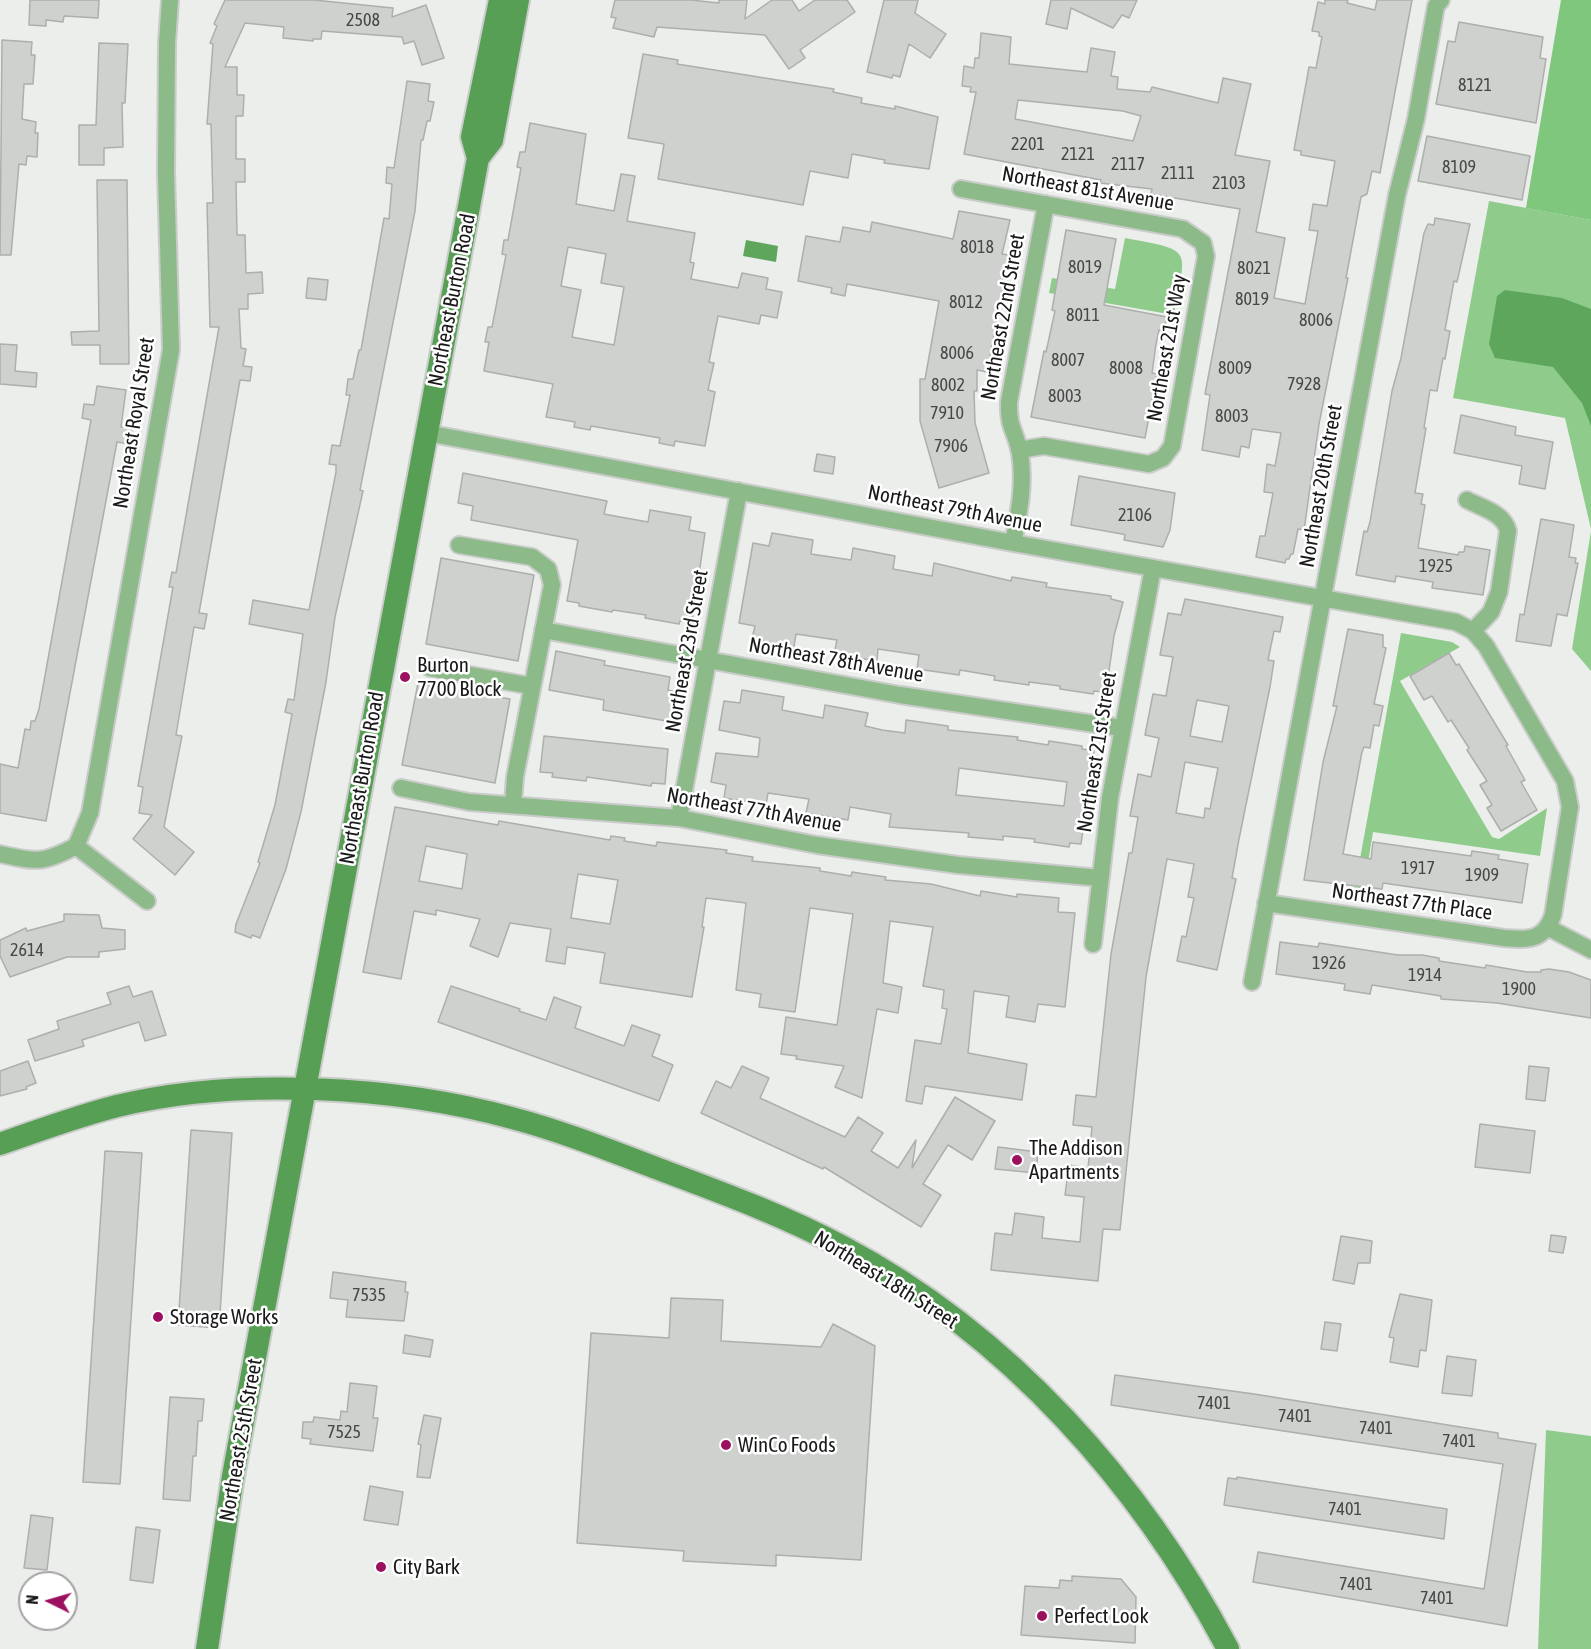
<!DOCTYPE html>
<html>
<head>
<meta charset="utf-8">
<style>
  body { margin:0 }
  #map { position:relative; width:1591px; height:1649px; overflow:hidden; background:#ebeeeb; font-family:"Asap Condensed",sans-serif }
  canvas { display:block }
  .north { position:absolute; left:18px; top:1571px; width:60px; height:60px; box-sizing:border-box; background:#fff; border:2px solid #a3a3a3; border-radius:50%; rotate:275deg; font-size:16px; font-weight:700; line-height:24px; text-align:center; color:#181918 }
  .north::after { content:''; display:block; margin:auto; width:21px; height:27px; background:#9c1060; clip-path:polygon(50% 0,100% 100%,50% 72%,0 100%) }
</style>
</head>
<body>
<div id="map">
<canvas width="1591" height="1649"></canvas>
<div class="north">N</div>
</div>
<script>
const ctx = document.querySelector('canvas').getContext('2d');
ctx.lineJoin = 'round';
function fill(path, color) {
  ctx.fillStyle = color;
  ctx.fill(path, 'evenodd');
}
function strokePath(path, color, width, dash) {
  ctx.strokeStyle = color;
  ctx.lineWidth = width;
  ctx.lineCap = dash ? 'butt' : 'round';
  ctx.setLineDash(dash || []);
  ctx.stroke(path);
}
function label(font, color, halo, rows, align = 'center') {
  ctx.font = font + ' "Asap Condensed",sans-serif';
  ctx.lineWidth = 5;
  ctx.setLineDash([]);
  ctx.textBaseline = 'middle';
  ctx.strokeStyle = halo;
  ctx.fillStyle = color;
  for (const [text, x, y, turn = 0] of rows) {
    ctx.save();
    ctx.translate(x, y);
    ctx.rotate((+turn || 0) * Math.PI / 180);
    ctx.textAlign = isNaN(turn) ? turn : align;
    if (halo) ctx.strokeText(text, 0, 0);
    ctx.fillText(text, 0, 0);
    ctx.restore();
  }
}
fill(new Path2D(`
  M1489 201 1591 220V529L1565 418 1453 398Z
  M1125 238C1195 251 1186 247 1174 315L1049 293 1052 278 1115 289Z
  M1591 531V671L1572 649Z
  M1401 633 1452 642 1460 647 1400 681 1492 837 1499 839 1547 808 1540 856 1373 832 1363 893 1354 892Z
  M1546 1430 1591 1436V1649H1538Z`), '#8fcc8c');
fill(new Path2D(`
  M1561 0H1591V220L1526 208Z`), '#7fc77d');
fill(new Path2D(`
  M746 240 778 246 776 262 743 256Z
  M1505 290 1562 298 1591 309V426L1582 403 1553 367 1495 358 1489 344 1497 296Z`), '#5fa65d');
const building = new Path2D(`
  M30 0H99L98 18 64 16 63 22 46 20V26L29 25Z
  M225 0H314L393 8 392 17 426 5 444 58 422 65 414 41 404 44 402 37 322 31 321 39H313V41L283 38 284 27 245 23 225 67H237V95H244L243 116H236V159H245V182H236L237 235H245L246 273 262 272 263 293 248 294V309H239L241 348 246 349 243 366 252 367 250 381 240 380 199 613 207 614 204 629 194 627 176 735 182 736 164 827 194 852 175 875 133 839 152 815 139 813 143 787 138 786 173 587H169L172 572 176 573 219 327H210L207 203H213L211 124H207L213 44 210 43 217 26 214 24Z
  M615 0H691L719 3V0H747L745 19 772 0H792L799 11 815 0H847L855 12 800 50 805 58 789 69 765 35 657 27 654 37 613 28 616 18 611 17Z
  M884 0H918L915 13 946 34 930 58 909 44 900 77 893 75 892 78 867 72Z
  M1051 0H1137L1129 18 1122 15 1113 28 1071 8 1067 29 1046 24Z
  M1325 0H1348L1347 3 1375 10 1377 0H1412L1380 173 1372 171 1367 194 1361 197 1346 278H1348L1319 424 1304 530 1298 529 1293 554H1291L1289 559H1286L1285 563 1256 557 1260 536H1265L1273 493 1264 492 1267 464 1275 466 1281 433 1252 429 1249 448 1241 446 1239 457 1202 450 1210 395 1205 394 1240 209 1151 194 1152 189 1100 183 1101 180 964 154 976 92H970L971 87 962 86 964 66 974 68 975 58H979L981 33 1011 37 1009 64 1087 72 1091 48 1115 52 1111 76 1118 77 1117 89 1150 92 1152 87 1218 103 1223 78 1251 84 1235 155 1270 161 1256 232 1285 238 1274 298 1305 304 1318 231 1309 230 1313 204 1327 206 1335 161 1301 155V151L1294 150 1309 67 1316 68 1322 37 1319 36V32L1312 31 1318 2 1325 4ZM1018 100 1123 111 1141 116 1133 141 1015 119Z
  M1459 22 1543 37 1540 58 1546 59 1536 123 1436 104 1448 41 1455 42Z
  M2 40 32 42 31 55H35L33 84H24L22 119 36 122 35 133H38L37 157 27 156 26 165 19 164 11 255H0Z
  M99 43 128 44 125 103H122L123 147 104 148V165H79V125H96Z
  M643 54 678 60 677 64 834 89 833 92 862 98 861 103 895 109V106L938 117 929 169 884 163 885 160 852 154 848 178 810 171 803 205 658 179 664 144 628 138Z
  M407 81 430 84 428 101 434 102 430 121H427L423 140H421L415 211 360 490 363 491 335 617 326 682 301 812 286 869 260 938 252 935 251 938 235 932 236 924 260 863 258 862 275 805 292 714 285 712 288 699 294 700 303 634 249 624 253 600 309 610 336 472V465L329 464 332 445 340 446 350 395H346L348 379H353L359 350H361L384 218 389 219 392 184 386 183 387 167 394 168Z
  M530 123 586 134 576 204 614 211 621 174 635 176 627 221 695 233 690 262 694 263 691 279 738 288 742 273 768 278 766 289 782 292 777 318 761 315 759 324 718 316 709 362 714 363 708 390 715 392 705 446 675 441 674 446 659 443 660 438 620 431 591 426 590 430 574 427 575 422 546 417 553 384 484 371 489 342H485L488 327H492L506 255 502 254 504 240H508L521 168 517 167 520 152H525ZM568 247 606 254 601 283 624 287 614 345 572 337 581 290 561 286Z
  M1427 136 1530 156 1522 200 1418 181Z
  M97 180H127L129 364H100V345H72L71 332 99 331Z
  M959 211 1010 220 1002 254 1009 255 987 372 977 370V391H974L975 423 989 473 939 488 920 421V379H925L939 301 847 284 845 296 831 293 832 288 798 281 806 236 840 242 843 227 870 232 872 222 953 239Z
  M1435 218 1470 224 1457 282 1454 281 1445 330 1450 331 1445 359 1443 358 1437 391 1430 390 1424 428H1426L1415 493 1423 494 1421 504 1425 505 1418 548 1458 555 1459 552H1464L1465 546 1490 550 1483 595 1432 588 1433 582 1396 576 1395 582 1356 575 1364 531 1367 532 1370 522 1392 391 1401 358 1424 233 1428 224 1434 225Z
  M1066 230 1116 239 1104 305 1167 317 1164 331 1159 330 1156 344 1152 373 1157 374 1145 438 1031 417 1044 351 1046 352 1055 311 1052 310Z
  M308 278 328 280 326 300 306 298Z
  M0 344 17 345 15 371 37 373 36 387 0 384Z
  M97 386 126 390 121 427 132 428 130 444 117 442 46 821 0 813V764L18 768 25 729 30 730 31 721H35L39 709 91 420 82 418 84 404 94 405Z
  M1461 415 1516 427 1515 435 1553 442 1545 489 1519 484 1522 466 1454 453Z
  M817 454 835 457 833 474 814 471Z
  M463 473 607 501 604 514 620 517 648 522 650 510 691 517 689 530 705 533 692 623 680 621 679 624 645 618 646 615 613 610 612 612 579 606V603L567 601 578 540 471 520 473 506 458 503Z
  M1079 476 1175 493 1170 530 1163 547 1124 540 1125 535 1122 534 1071 525Z
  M1541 519 1574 525 1569 557 1576 558 1575 563H1578L1567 616 1557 614 1551 646 1516 641 1520 614 1524 615Z
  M772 533 813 540 811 554 851 560 853 548 895 556 893 569 932 576 934 563 1011 581 1012 577 1047 583 1046 587 1111 596V599L1123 602 1114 636 1106 692 1094 691 1093 694 1060 689V686L1029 682V685L994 680 995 676 960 670 959 675 917 669 919 655 878 649 877 661 834 654 837 640 796 634 794 647 752 639 755 626 739 623 753 543 769 546Z
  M441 558 534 575 518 661 426 644Z
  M1185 599 1283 617 1280 632 1274 631 1268 660 1274 661 1270 687 1239 839 1232 878 1236 879 1217 970 1177 961 1182 936 1186 937 1194 898 1188 897 1194 864 1167 859 1146 977 1120 1230 1103 1229 1098 1281 991 1270 995 1233 1012 1235 1015 1213 1044 1217 1042 1238 1080 1242 1084 1197 1065 1195 1069 1165 1088 1168 1092 1127 1073 1125 1076 1095 1096 1097 1111 954 1129 853H1132L1138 817 1130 816 1138 774 1151 777 1159 738 1145 735 1153 694 1166 696 1173 657 1160 655 1168 613 1181 615ZM1197 700 1229 706 1222 742 1190 736ZM1185 762 1218 768 1210 809 1205 808 1204 818 1176 813Z
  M1348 629 1383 635V647L1386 648 1374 704 1383 706 1379 726 1374 725 1370 748 1364 747 1362 752 1343 854 1371 859 1373 842 1471 856 1472 851 1499 855 1498 859 1528 864 1522 903 1383 883 1382 889 1304 880 1323 762 1337 706H1333Z
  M556 651 605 661 604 665 670 677 668 690 683 693 678 723 603 710 604 700 549 690Z
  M1449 653 1456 665 1459 664 1508 745 1506 746 1525 780 1521 782 1537 810 1501 831 1487 808 1492 805 1480 785 1487 781 1467 750 1469 748 1451 720 1448 722 1432 696 1424 700 1410 676Z
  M418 683 510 699 495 783 402 765Z
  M742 690 784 697 782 710 823 718 825 705 868 713 865 726 882 730 905 733 906 720 948 726V730L1018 737 1017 740 1048 745 1049 741 1082 746V749L1094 751 1081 844 1070 843 1069 847 1034 842 1035 839 1003 836V840L968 837 969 833 889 827 891 814 850 807 848 820 806 813 809 799 768 793 766 805 724 798 726 785 711 782 716 753 758 757 760 738 719 730 724 701 740 703ZM959 768 1067 782 1064 806 956 795Z
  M544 736 668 749 665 784 652 783 651 786 587 777 586 781 552 777 553 773 540 772Z
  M395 807 498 825 499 821 610 840 611 836 625 838 624 841 656 846 657 842 727 850 726 853 753 857 752 861 820 868V871L851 876 852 872 865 874 886 877 885 880 931 884 980 896 981 891 1017 897V894L1059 898 1058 912 1075 913 1065 1007 1038 1004 1035 1022 1006 1017 1009 996 974 991 968 1053 1027 1064 1022 1100 925 1086 922 1104 906 1101 915 1040 941 1044 947 1009 942 1008 944 990 923 986 933 927 890 921 883 983 902 987 898 1013 877 1009 862 1098 835 1087 844 1066 796 1059 797 1056 781 1054 786 1017 837 1025 853 914 810 908 795 1012 759 1007 761 994 736 990 746 903 706 898 702 927H704L692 997 600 983 605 953 567 947 565 964 546 961 551 929 510 923 498 957 470 946 480 919 436 910V915L414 911 401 979 363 972ZM426 846 467 854 462 889 419 881ZM578 874 618 880 610 924 571 918Z
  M64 914 99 915 102 928 125 930V949L99 952V957H67L10 977 0 956V940L26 928 27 931 64 921Z
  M1280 942 1318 947 1319 943 1398 955H1422L1439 958V961L1485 968 1486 965 1527 972H1541V970L1549 969 1569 972 1591 980V1018L1497 1003 1441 999V996L1372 985 1370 994 1344 990 1345 984 1276 974Z
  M129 986 133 997 152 991 166 1035 145 1041 139 1022 82 1040 84 1046 35 1061 28 1040 59 1029 57 1021 111 1004 107 993Z
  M451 986 520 1009 519 1011 546 1020 554 997 581 1007 575 1028 624 1046 632 1025 660 1035 652 1056 673 1065 659 1101 438 1022Z
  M28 1061 36 1083 26 1087 27 1089 0 1096V1071Z
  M742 1066 769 1078 760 1098 845 1137 858 1117 883 1133 871 1151 898 1168 916 1140 912 1168 955 1097 995 1121 972 1160 948 1145 923 1184 941 1195 921 1227 824 1167 823 1169 701 1113 716 1081 731 1088Z
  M1529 1066 1549 1068 1545 1101 1526 1099Z
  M1480 1124 1535 1131 1530 1173 1475 1167Z
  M191 1130 232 1133 219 1328 178 1325Z
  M998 1147 1038 1152 1036 1173 995 1169Z
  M105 1151 142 1153 120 1484 83 1482Z
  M1551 1235 1566 1237 1563 1253 1549 1251Z
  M1341 1236 1372 1241 1370 1263H1358L1354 1284 1333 1280Z
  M333 1272 406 1282 405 1292H408L404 1321 346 1317 348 1300 330 1298Z
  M1400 1294 1432 1300 1426 1351 1420 1350 1418 1367 1390 1362 1394 1338 1389 1337Z
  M671 1298 723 1300 721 1341 821 1347 833 1324 875 1346 861 1560 776 1555V1566L683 1561 684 1551 577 1543 591 1333 669 1338Z
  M1325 1322 1341 1324 1337 1351 1321 1349Z
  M405 1335 433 1340 430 1357 403 1353Z
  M1447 1356 1476 1360 1472 1396 1442 1393Z
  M1115 1375 1254 1394 1498 1433V1438L1536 1444 1507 1626 1253 1582 1258 1552 1484 1589 1503 1464 1111 1405Z
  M350 1383 377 1386 373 1418H378L373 1451 310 1444 311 1439 302 1438 303 1422H313L314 1417 340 1420 341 1411 347 1412Z
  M170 1397 204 1399 202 1421H198L196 1456H193L190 1501 163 1499Z
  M424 1415 441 1418 430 1478 417 1477 421 1445 418 1444Z
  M1237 1477 1447 1509 1444 1539 1224 1505 1228 1478 1237 1479Z
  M370 1486 403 1492 398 1525 364 1520Z
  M31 1515 53 1518 47 1570 24 1568Z
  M136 1527 160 1530 153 1583 130 1580Z
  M1072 1576 1121 1579 1136 1597 1135 1643 1021 1635 1025 1586 1059 1588 1060 1580 1072 1581Z`);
fill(building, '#ced1ce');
strokePath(building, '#acafac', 1.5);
const street = new Path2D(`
  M961 189 1183 229 1203 243 1206 256 1172 446 1163 458 1149 464 1044 446 1019 450
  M427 433 1013 543 1456 622 1473 631 1486 646 1565 781 1570 807 1553 915C1544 941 1528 940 1504 938L1266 903
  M1467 500C1482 508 1504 513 1508 531L1499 592 1491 612 1473 631
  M1013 543C1019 513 1025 484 1020 453 1016 431 1008 429 1009 402L1046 204
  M459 545 532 557 548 569 552 585 515 777 513 804
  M543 630 900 695 1122 728
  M430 668 532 686
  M401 788 469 802 679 818 817 845 958 865 1100 878
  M679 818 739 491
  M76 846 90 813 171 350 166 173 167 43 170 0
  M76 846 147 901
  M0 854C36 862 43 864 76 846
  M1549 928 1591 950
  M1093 944 1110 798 1153 568
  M1252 982 1397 195 1416 119 1436 6 1441 0`);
const secondary = new Path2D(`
  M478 158 492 140 518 0
  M0 1144C39 1130 78 1116 117 1106 236 1077 395 1086 512 1118 561 1131 609 1150 656 1168 720 1192 783 1215 843 1247 1009 1335 1141 1484 1228 1649
  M207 1649 233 1476 478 158 472 137 500 0`);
strokePath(street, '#c9ccc9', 20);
strokePath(secondary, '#c9ccc9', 26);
strokePath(street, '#8cba89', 16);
strokePath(secondary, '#589f56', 22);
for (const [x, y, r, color] of [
  [405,677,6,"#9c1060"],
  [1017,1160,6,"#9c1060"],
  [158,1317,6,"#9c1060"],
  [726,1445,6,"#9c1060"],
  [381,1567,6,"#9c1060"],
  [1042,1616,6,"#9c1060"]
]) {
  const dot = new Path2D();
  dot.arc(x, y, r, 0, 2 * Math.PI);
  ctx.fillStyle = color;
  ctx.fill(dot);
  strokePath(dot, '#fff', 2);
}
label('18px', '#464746', null, [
  ["2508",363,20],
  ["8121",1475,85],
  ["2201",1028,144],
  ["2121",1078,154],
  ["2117",1128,164],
  ["8109",1459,167],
  ["2111",1178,173],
  ["2103",1229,183],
  ["8018",977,247],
  ["8019",1085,267],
  ["8021",1254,268],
  ["8019",1252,299],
  ["8012",966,302],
  ["8011",1083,315],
  ["8006",1316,320],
  ["8006",957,353],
  ["8007",1068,360],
  ["8008",1126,368],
  ["8009",1235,368],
  ["7928",1304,384],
  ["8002",948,385],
  ["8003",1065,396],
  ["7910",947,413],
  ["8003",1232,416],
  ["7906",951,446],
  ["2106",1135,515],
  ["1925",1436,566],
  ["1917",1418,868],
  ["1909",1482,875],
  ["2614",27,950],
  ["1926",1329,963],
  ["1914",1425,975],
  ["1900",1519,989],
  ["7535",369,1295],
  ["7401",1214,1403],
  ["7401",1295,1416],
  ["7401",1376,1428],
  ["7525",344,1432],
  ["7401",1459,1441],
  ["7401",1345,1509],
  ["7401",1356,1584],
  ["7401",1437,1598]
]);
label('21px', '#181918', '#fff', [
  ["Northeast 81st Avenue",1088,189,10],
  ["Northeast Burton Road",452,300,-79],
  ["Northeast 22nd Street",1003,317,-80],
  ["Northeast 21st Way",1167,348,-80],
  ["Northeast Royal Street",134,423,-81],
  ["Northeast 20th Street",1321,486,-80],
  ["Northeast 79th Avenue",955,509,11],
  ["Northeast 23rd Street",687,651,-80],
  ["Northeast 78th Avenue",836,660,10],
  ["Northeast 21st Street",1097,752,-81],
  ["Northeast Burton Road",362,778,-80],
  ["Northeast 77th Avenue",754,810,10],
  ["Northeast 77th Place",1412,902,8],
  ["Northeast 18th Street",886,1280,32],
  ["Northeast 25th Street",241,1440,-80]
]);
label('21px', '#181918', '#fff', [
  ["Burton",417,665],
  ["7700 Block",417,689],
  ["The Addison",1029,1148],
  ["Apartments",1029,1172],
  ["Storage Works",170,1317],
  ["WinCo Foods",738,1445],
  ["City Bark",393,1567],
  ["Perfect Look",1054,1616]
], 'left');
</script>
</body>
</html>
